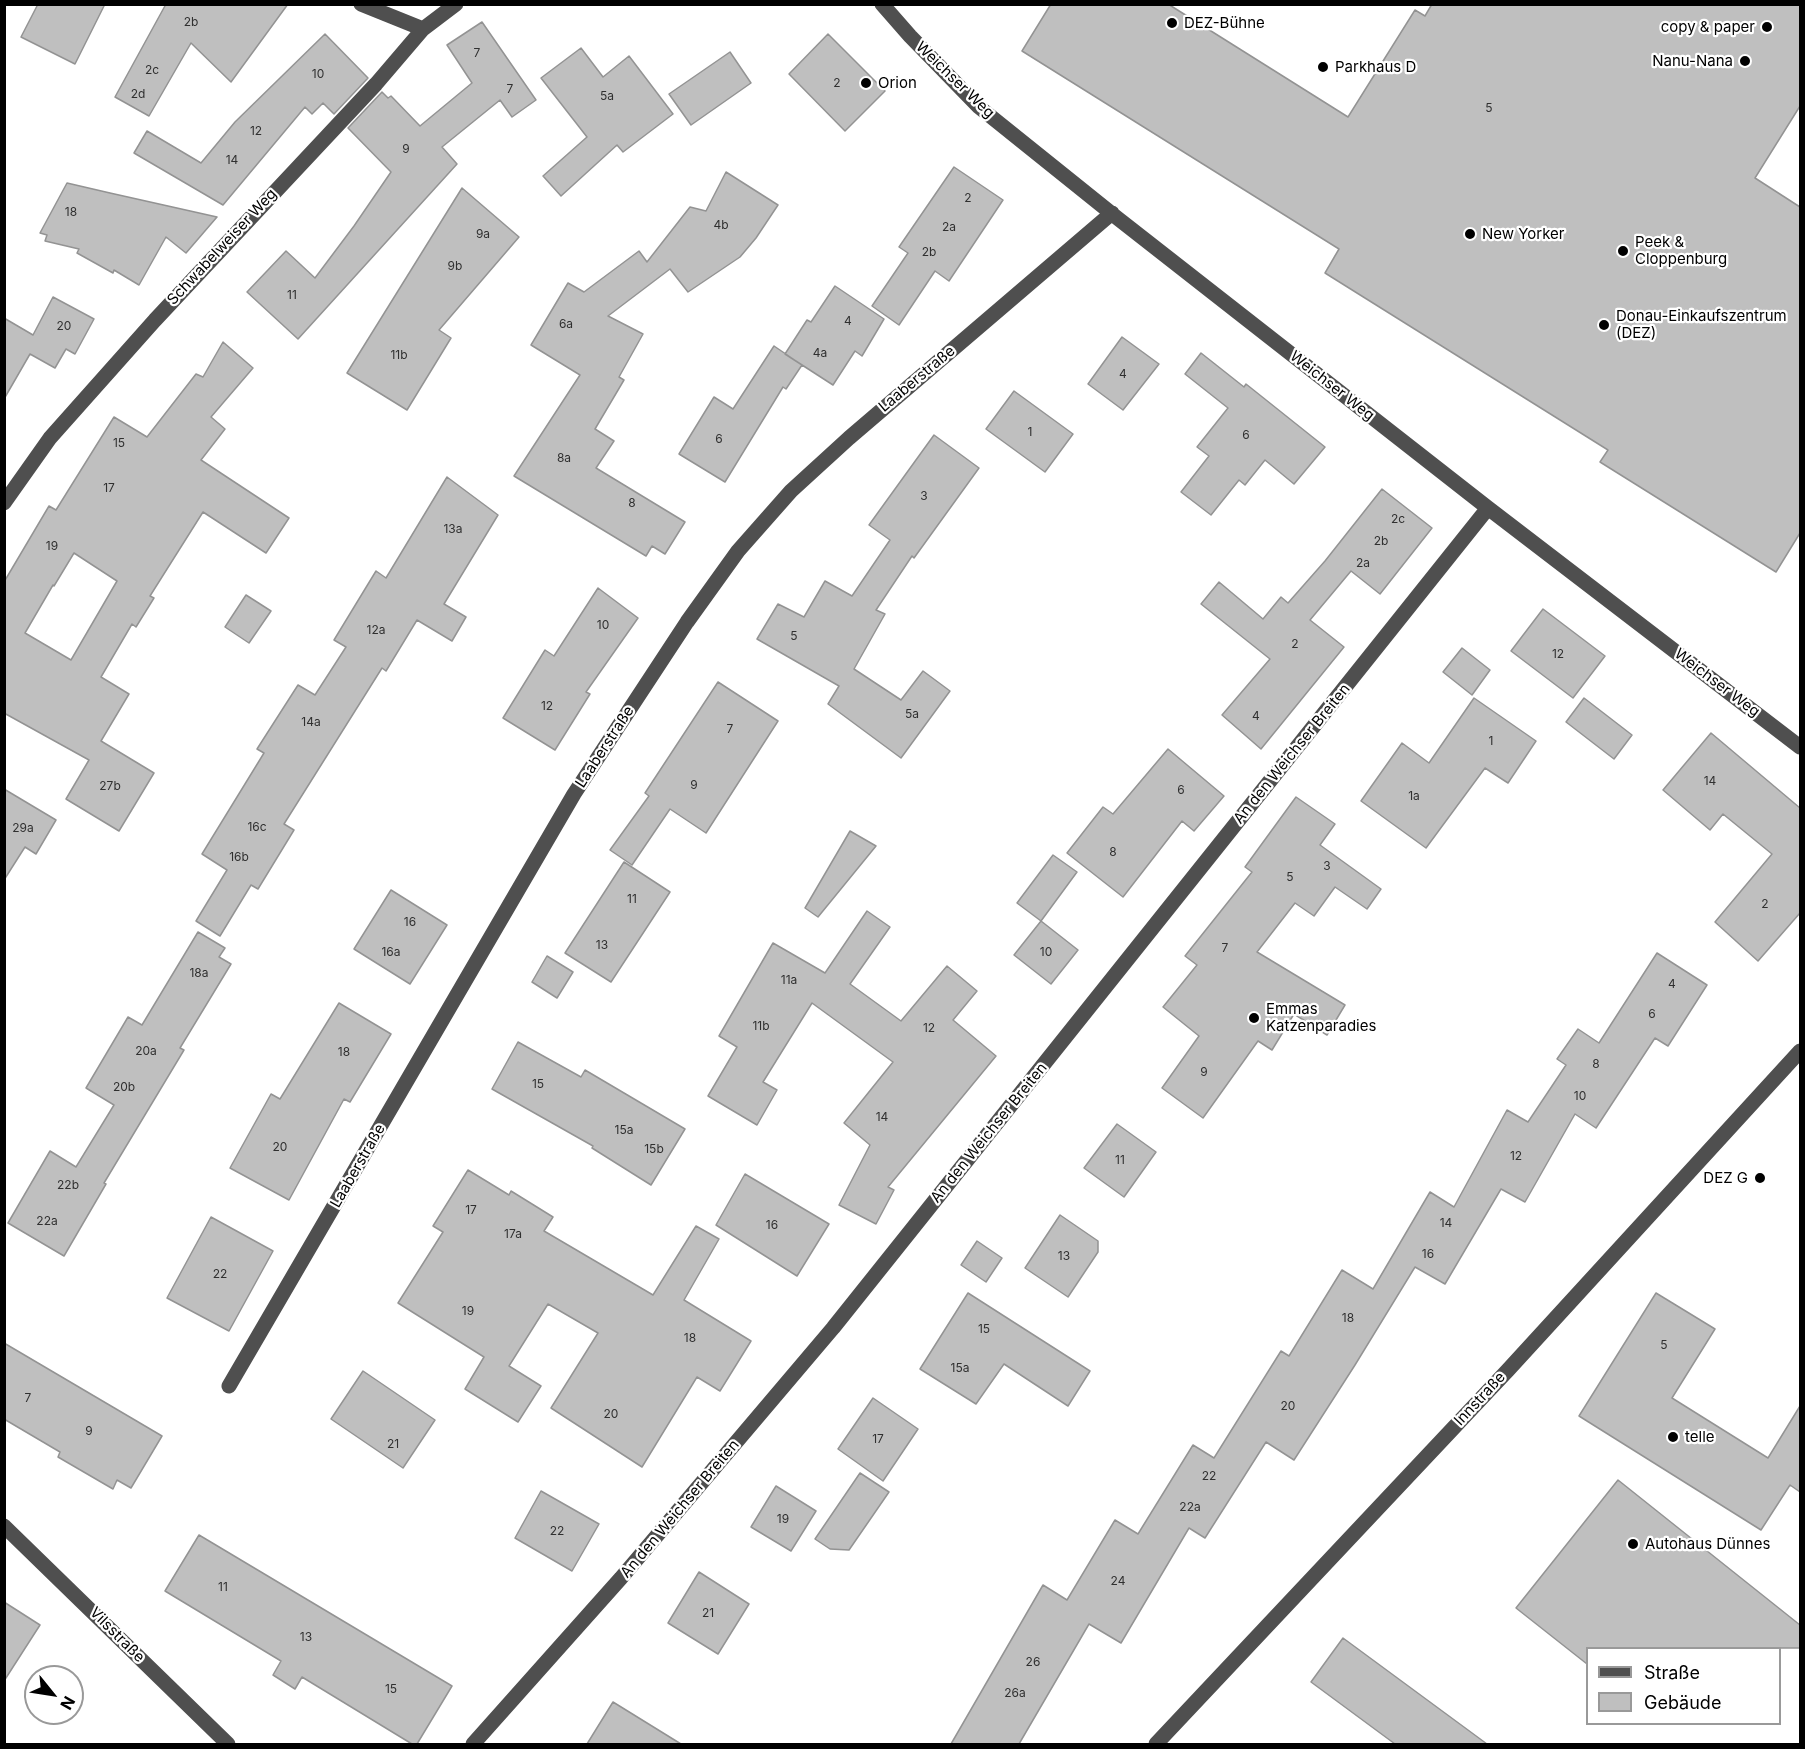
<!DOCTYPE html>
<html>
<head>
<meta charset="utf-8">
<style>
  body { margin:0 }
  #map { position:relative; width:1805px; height:1749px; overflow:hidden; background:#fff; font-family:Inter,sans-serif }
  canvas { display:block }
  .frame { position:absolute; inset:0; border:6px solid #000; pointer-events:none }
  .legend { position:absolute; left:1586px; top:1647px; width:195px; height:78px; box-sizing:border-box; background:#fff; border:2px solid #999; margin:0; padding:8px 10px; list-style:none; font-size:18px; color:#000 }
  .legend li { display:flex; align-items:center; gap:12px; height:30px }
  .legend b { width:30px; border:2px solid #999 }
  .north { position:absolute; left:24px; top:1665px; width:60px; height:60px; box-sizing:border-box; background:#fff; border:2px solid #999; border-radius:50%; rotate:120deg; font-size:16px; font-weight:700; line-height:24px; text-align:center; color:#000 }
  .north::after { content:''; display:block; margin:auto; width:21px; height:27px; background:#000; clip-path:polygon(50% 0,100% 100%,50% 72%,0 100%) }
</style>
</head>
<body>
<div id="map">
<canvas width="1805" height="1749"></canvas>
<div class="frame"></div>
<ul class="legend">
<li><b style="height:8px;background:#4f4f4f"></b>Straße</li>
<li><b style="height:16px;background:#bfbfbf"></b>Gebäude</li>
</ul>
<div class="north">N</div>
</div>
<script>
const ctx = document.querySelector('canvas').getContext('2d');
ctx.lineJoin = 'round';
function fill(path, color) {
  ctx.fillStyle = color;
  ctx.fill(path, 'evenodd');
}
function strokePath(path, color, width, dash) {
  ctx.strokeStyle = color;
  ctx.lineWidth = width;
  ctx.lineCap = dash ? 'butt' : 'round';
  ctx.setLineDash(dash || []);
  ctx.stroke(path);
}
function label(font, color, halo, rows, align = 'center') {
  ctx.font = font + ' Inter,sans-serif';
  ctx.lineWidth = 4.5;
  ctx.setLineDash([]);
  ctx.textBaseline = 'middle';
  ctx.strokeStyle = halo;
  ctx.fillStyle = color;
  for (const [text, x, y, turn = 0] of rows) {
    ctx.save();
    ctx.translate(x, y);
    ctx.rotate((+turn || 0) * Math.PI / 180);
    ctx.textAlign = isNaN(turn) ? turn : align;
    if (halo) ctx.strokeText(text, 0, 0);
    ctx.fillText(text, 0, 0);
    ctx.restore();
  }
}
const building = new Path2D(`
  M38 4H105L75 64 21 37Z
  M166 4H288L231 82 191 43 149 116 115 97Z
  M1051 4H1168L1348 117 1415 10 1425 16 1432 4H1800V106L1755 178 1800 207V533L1776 572 1600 462 1608 450 1325 273 1339 249 1022 51Z
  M482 22 536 100 512 117 500 100 442 147 457 164 298 339 247 292 286 251 315 278 354 226 391 172 348 128 382 92 388 98 391 96 420 126 472 83 447 45Z
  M325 34 368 78 334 114 323 103 312 114 305 107 223 205 134 153 147 131 201 163 235 122Z
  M828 34 885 91 845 131 789 74Z
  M581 48 603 77 629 56 673 114 623 152 617 145 561 196 543 176 587 137 541 78Z
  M730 52 751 83 691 125 669 94Z
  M954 167 1003 200 949 281 935 271 899 325 872 306 908 253 899 247Z
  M726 172 778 205 756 238 740 257 688 292 670 269 608 316 643 334 619 377 624 380 595 429 614 441 596 468 685 522 665 554 652 546 646 556 514 476 580 375 531 345 568 283 584 292 639 251 647 262 690 207 706 211Z
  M67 183 110 193 217 217 186 253 166 237 139 285 114 270 113 273 77 253 79 249 45 241 47 235 40 233Z
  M462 188 519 237 439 330 451 338 407 410 347 373Z
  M835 286 884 319 862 356 855 351 833 385 785 354 807 320 811 322Z
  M53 297 94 319 75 354 66 349 55 368 30 354 4 399V318L33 335Z
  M1122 337 1159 364 1123 410 1088 384Z
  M223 342 253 368 211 417 225 429 201 460 289 518 266 553 203 512 150 596 154 598 136 627 132 624 101 677 129 694 101 741 154 773 119 831 66 799 89 760 4 713V582L49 506 56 510 114 417 147 437 196 374 203 377ZM74 553 117 581 71 660 25 633 53 585 54 586Z
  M774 346 802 365 786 389 783 387 725 482 679 454 714 397 733 409Z
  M1201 353 1244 387 1246 384 1325 447 1294 484 1265 460 1245 485 1239 480 1211 515 1181 492 1209 456 1197 447 1228 408 1185 374Z
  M1014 391 1073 434 1045 472 986 429Z
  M934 435 979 468 914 558 912 556 876 610 885 614 854 669 901 700 923 671 950 691 901 758 828 704 839 686 757 639 778 604 804 617 825 581 852 596 890 540 869 525Z
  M447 477 498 515 444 604 466 617 452 641 417 620 386 671 382 668 284 824 294 830 258 889 251 885 220 936 196 921 227 870 202 854 264 753 257 749 298 685 315 695 346 647 334 640 376 571 386 578Z
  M1382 489 1432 528 1380 594 1351 571 1310 620 1344 647 1261 749 1222 715 1270 659 1201 604 1219 582 1263 619 1281 597 1288 603 1325 561Z
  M598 588 638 618 586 692 590 694 555 750 503 718 545 650 554 656Z
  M246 595 271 611 249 643 225 627Z
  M1543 609 1605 656 1573 698 1511 651Z
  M1462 648 1490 670 1472 695 1443 672Z
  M718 682 778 721 706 833 670 809 632 865 610 850 649 796 645 793Z
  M1474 698 1536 741 1508 783 1485 768 1426 848 1361 801 1402 743 1429 763Z
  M1584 698 1632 735 1614 759 1566 722Z
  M1711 733 1800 808V913L1758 961 1715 922 1772 854 1723 814 1710 830 1663 790Z
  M1168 749 1224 796 1194 831 1182 821 1123 897 1067 853 1103 807 1113 814Z
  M4 789 56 820 36 854 25 847 4 880Z
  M1296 797 1335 824 1320 845 1381 889 1367 909 1335 887 1314 916 1295 903 1257 952 1345 1005 1327 1035 1294 1014 1272 1050 1258 1041 1203 1118 1162 1088 1199 1036 1163 1007 1197 965 1185 956 1252 872 1245 867Z
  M850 831 876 846 818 917 805 908Z
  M1053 855 1077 872 1041 921 1078 950 1051 984 1014 955 1041 921 1017 903Z
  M624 862 670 892 611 982 565 953Z
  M391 890 447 925 410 984 354 949Z
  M867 911 890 927 850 984 901 1021 947 966 977 991 953 1020 996 1056 888 1187 894 1190 876 1224 839 1205 870 1145 844 1123 893 1062 812 1003 763 1082 777 1090 757 1125 708 1096 737 1047 719 1036 773 943 825 973Z
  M198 932 225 948 219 957 231 964 180 1048 184 1050 104 1183 106 1184 64 1256 8 1223 50 1151 76 1167 114 1105 86 1088 128 1017 142 1025Z
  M1657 953 1707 985 1668 1046 1655 1038 1596 1128 1575 1114 1525 1202 1501 1189 1445 1284 1415 1267 1355 1365 1294 1460 1266 1442 1205 1538 1189 1528 1121 1643 1089 1624 1019 1744H951L1043 1585 1067 1600 1115 1520 1138 1534 1193 1445 1214 1458 1281 1351 1289 1356 1342 1270 1373 1289 1430 1192 1454 1207 1507 1110 1528 1122 1566 1065 1557 1059 1578 1029 1599 1043Z
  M547 956 573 972 557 998 532 982Z
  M339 1003 391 1034 350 1102 344 1099 289 1200 230 1168 271 1094 280 1099Z
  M518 1042 581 1077 585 1070 685 1129 651 1185 592 1148 593 1146 492 1089Z
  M1117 1124 1156 1152 1124 1197 1084 1168Z
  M468 1170 509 1195 511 1191 553 1217 544 1231 653 1295 696 1226 719 1239 684 1300 751 1341 720 1391 697 1377 642 1467 551 1408 598 1333 548 1304 509 1366 541 1386 518 1422 465 1389 484 1357 398 1303 443 1232 433 1226Z
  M745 1174 829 1224 797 1276 716 1225Z
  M1060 1215 1098 1241V1252L1068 1297 1025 1268Z
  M211 1217 273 1251 229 1331 167 1298Z
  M977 1241 1002 1258 986 1282 961 1265Z
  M968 1293 1090 1371 1068 1406 1004 1364 976 1404 920 1369Z
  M1656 1293 1715 1329 1672 1398 1768 1458 1800 1406V1492L1790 1485 1761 1530 1579 1416Z
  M4 1343 162 1436 131 1488 117 1480 113 1489 58 1457 60 1452 4 1419Z
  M363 1371 435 1420 403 1468 331 1419Z
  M873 1398 918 1429 883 1481 838 1449Z
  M860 1473 889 1492 849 1550 830 1549 815 1539Z
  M1618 1480 1800 1625V1648H1587V1664L1516 1608Z
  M776 1486 816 1511 791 1551 751 1527Z
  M541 1491 599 1524 572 1571 515 1538Z
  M199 1535 452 1686 417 1744H412L302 1677 295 1689 273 1675 281 1661 165 1591Z
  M699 1572 749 1604 718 1654 668 1623Z
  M4 1602 40 1625 4 1681Z
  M1343 1638 1487 1744H1395L1311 1682Z
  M613 1702 681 1744H587Z`);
fill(building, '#bfbfbf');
strokePath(building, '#939393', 1.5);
strokePath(new Path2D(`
  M361 4 423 29
  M882 4 910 36 979 107 1116 217 1488 508 1800 747
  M4 503 50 438 155 320 376 84 423 29 456 4
  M229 1386 574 794 687 622 738 551 791 491 849 438 1112 213
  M4 1526 228 1744
  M473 1744 621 1578 833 1328 1488 508
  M1156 1744 1508 1370 1800 1051`), '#4f4f4f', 15);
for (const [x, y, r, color] of [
  [1172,23,6,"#000"],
  [1767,27,6,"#000"],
  [1745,61,6,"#000"],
  [1323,67,6,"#000"],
  [866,83,6,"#000"],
  [1470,234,6,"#000"],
  [1623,251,6,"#000"],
  [1604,325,6,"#000"],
  [1254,1018,6,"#000"],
  [1760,1178,6,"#000"],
  [1673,1437,6,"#000"],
  [1633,1544,6,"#000"]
]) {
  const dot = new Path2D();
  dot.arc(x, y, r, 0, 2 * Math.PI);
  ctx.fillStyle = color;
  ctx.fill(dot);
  strokePath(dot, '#fff', 2);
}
label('12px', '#303030', null, [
  ["2b",191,22],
  ["7",477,53],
  ["2c",152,70],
  ["10",318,74],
  ["2",837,83],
  ["7",510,89],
  ["2d",138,94],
  ["5a",607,96],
  ["5",1489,108],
  ["12",256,131],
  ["9",406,149],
  ["14",232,160],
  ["2",968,198],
  ["18",71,212],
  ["4b",721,225],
  ["2a",949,227],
  ["9a",483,234],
  ["2b",929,252],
  ["9b",455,266],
  ["11",292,295],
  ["4",848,321],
  ["6a",566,324],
  ["20",64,326],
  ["4a",820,353],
  ["11b",399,355],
  ["4",1123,374],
  ["1",1030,432],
  ["6",1246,435],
  ["6",719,439],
  ["15",119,443],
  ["8a",564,458],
  ["17",109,488],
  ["3",924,496],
  ["8",632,503],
  ["2c",1398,519],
  ["13a",453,529],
  ["2b",1381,541],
  ["19",52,546],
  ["2a",1363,563],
  ["10",603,625],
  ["12a",376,630],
  ["5",794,636],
  ["2",1295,644],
  ["12",1558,654],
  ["12",547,706],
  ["5a",912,714],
  ["4",1256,716],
  ["14a",311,722],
  ["7",730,729],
  ["1",1491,741],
  ["14",1710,781],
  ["9",694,785],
  ["27b",110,786],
  ["6",1181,790],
  ["1a",1414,796],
  ["16c",257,827],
  ["29a",23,828],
  ["8",1113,852],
  ["16b",239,857],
  ["3",1327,866],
  ["5",1290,877],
  ["11",632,899],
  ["2",1765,904],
  ["16",410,922],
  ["13",602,945],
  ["7",1225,948],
  ["16a",391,952],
  ["10",1046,952],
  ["18a",199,973],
  ["11a",789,980],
  ["4",1672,984],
  ["6",1652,1014],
  ["11b",761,1026],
  ["12",929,1028],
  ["20a",146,1051],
  ["18",344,1052],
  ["8",1596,1064],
  ["9",1204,1072],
  ["15",538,1084],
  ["20b",124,1087],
  ["10",1580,1096],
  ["14",882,1117],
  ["15a",624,1130],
  ["20",280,1147],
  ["15b",654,1149],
  ["12",1516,1156],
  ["11",1120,1160],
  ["22b",68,1185],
  ["17",471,1210],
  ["22a",47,1221],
  ["14",1446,1223],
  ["16",772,1225],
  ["17a",513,1234],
  ["16",1428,1254],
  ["13",1064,1256],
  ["22",220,1274],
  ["19",468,1311],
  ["18",1348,1318],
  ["15",984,1329],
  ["18",690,1338],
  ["5",1664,1345],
  ["15a",960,1368],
  ["7",28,1398],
  ["20",1288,1406],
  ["20",611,1414],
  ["9",89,1431],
  ["17",878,1439],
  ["21",393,1444],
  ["22",1209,1476],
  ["22a",1190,1507],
  ["19",783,1519],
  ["22",557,1531],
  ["24",1118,1581],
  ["11",223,1587],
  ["21",708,1613],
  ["13",306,1637],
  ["26",1033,1662],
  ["15",391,1689],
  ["26a",1015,1693]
]);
label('15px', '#000', '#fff', [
  ["DEZ-Bühne",1184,23],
  ["copy & paper",1755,27,"right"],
  ["Nanu-Nana",1733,61,"right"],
  ["Parkhaus D",1335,67],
  ["Orion",878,83],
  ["New Yorker",1482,234],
  ["Peek &",1635,242],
  ["Cloppenburg",1635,259],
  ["Donau-Einkaufszentrum",1616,316],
  ["(DEZ)",1616,333],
  ["Emmas",1266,1009],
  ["Katzenparadies",1266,1026],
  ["DEZ G",1748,1178,"right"],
  ["telle",1685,1437],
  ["Autohaus Dünnes",1645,1544]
], 'left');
label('15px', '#000', '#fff', [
  ["Weichser Weg",955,80,44],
  ["Schwabelweiser Weg",222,247,-47],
  ["Laaberstraße",917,379,-40],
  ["Weichser Weg",1332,386,38],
  ["Weichser Weg",1717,683,37],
  ["Laaberstraße",605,747,-57],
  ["An den Weichser Breiten",1292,754,-51],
  ["An den Weichser Breiten",989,1133,-51],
  ["Laaberstraße",358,1166,-60],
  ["Innstraße",1480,1399,-47],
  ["An den Weichser Breiten",680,1509,-50],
  ["Vilsstraße",117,1635,45]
]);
</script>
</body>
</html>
